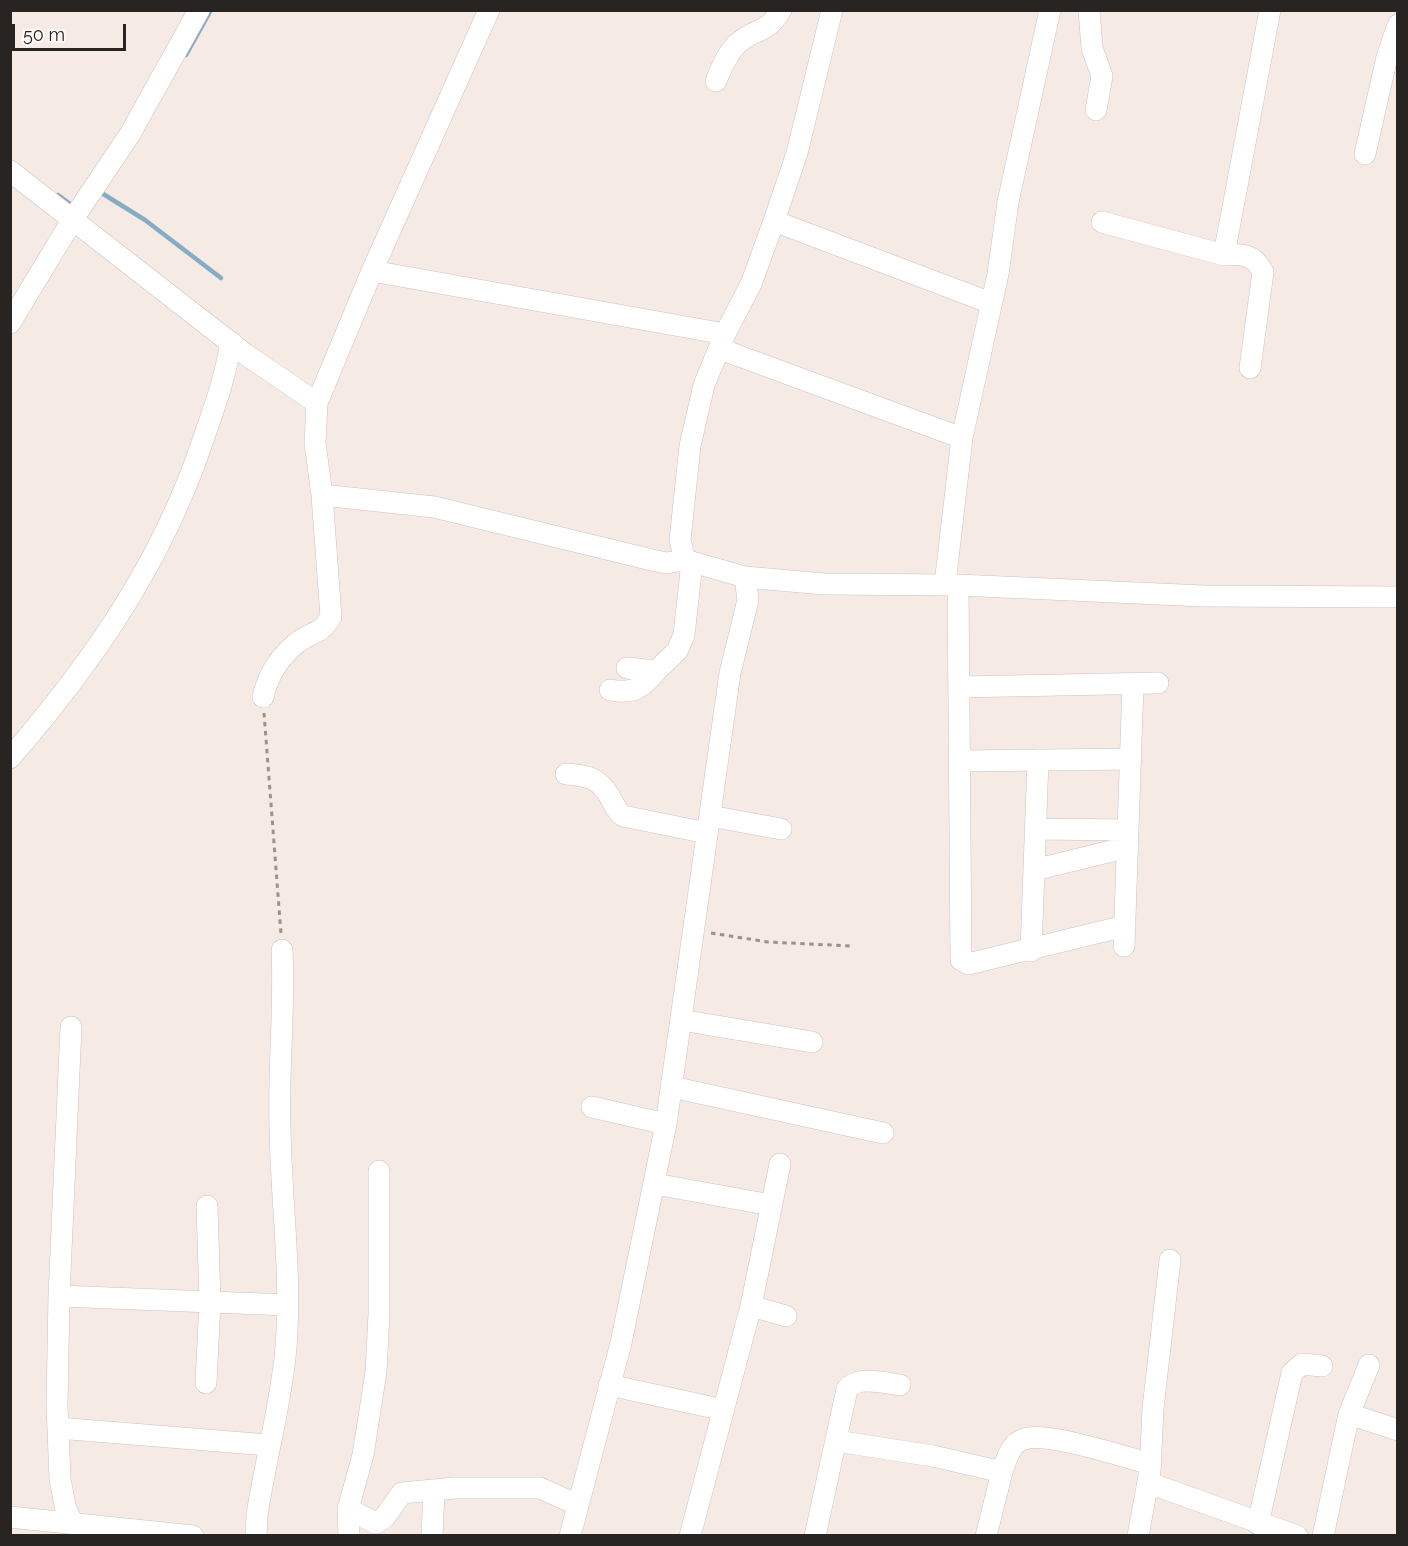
<!DOCTYPE html>
<html>
<head>
<meta charset="utf-8">
<style>
  body { margin:0 }
  #map { position:relative; width:1408px; height:1546px; overflow:hidden; background:#f6eae5; font-family:Raleway,sans-serif }
  canvas { display:block }
  .frame { position:absolute; inset:0; border:12px solid #282422; pointer-events:none }
  .scale { position:absolute; left:12px; top:24px; width:114px; height:27px; box-sizing:border-box; border:3px solid #282422; border-top:0; padding-left:8px; font-size:18px; line-height:21px; white-space:nowrap; color:#282422; -webkit-text-stroke:4px #fef9f7; paint-order:stroke }
</style>
</head>
<body>
<div id="map">
<canvas width="1408" height="1546"></canvas>
<div class="frame"></div>
<div class="scale">50 m</div>
</div>
<script>
const ctx = document.querySelector('canvas').getContext('2d');
ctx.lineJoin = 'round';
function strokePath(path, color, width, dash) {
  ctx.strokeStyle = color;
  ctx.lineWidth = width;
  ctx.lineCap = dash ? 'butt' : 'round';
  ctx.setLineDash(dash || []);
  ctx.stroke(path);
}
strokePath(new Path2D(`
  M186 55 211 10
  M100 192 145 220 221 278
  M58 195 73 206 74 204`), '#85acc3', 4.5);
const minor = new Path2D(`
  M1089 10 1092 48 1102 76 1096 110
  M716 81C721 68 727 54 737 44 755 28 767 34 781 10
  M1365 154 1387 57 1398 25
  M10 171 245 354 317 403
  M774 221 991 303
  M1102 222 1224 255
  M372 271 725 334
  M10 323 73 219 130 134 199 10
  M720 349 962 438
  M1250 368 1263 272C1255 255 1242 253 1224 255L1270 10
  M322 495 434 507 652 560 666 563 685 560
  M745 577 824 584 958 585 961 960 968 964 1125 926
  M945 584 962 438 998 274 1008 202 1050 10
  M958 585 1204 596 1398 597
  M627 668 656 671 677 651 684 635 692 562
  M961 687 1158 683
  M610 690C632 694 642 689 656 671
  M263 697C268 675 280 656 298 642 313 631 320 635 331 617L322 495 315 443 317 403 372 271 489 10
  M10 758C93 662 161 564 202 443 214 408 225 379 231 342
  M961 761 1131 759
  M566 774C587 776 599 777 610 797 614 804 616 811 623 816L707 833
  M710 816 781 829
  M1036 829 1128 830
  M1034 870 1128 847
  M1124 946 1133 684
  M1031 951 1038 760
  M681 1020 812 1042
  M71 1027 59 1296 57 1405 60 1479 66 1510 73 1523
  M672 1087 883 1133
  M592 1107 666 1124
  M655 1184 771 1205
  M59 1296 288 1305
  M751 1306 780 1164
  M206 1383 210 1301 207 1206
  M609 1385 724 1410
  M1349 1414 1398 1430
  M58 1428 268 1445
  M836 1441 933 1456 1002 1472C1006 1461 1010 1443 1024 1439 1047 1431 1124 1457 1151 1464
  M1149 1483 1297 1536
  M348 1509 376 1523 384 1518 402 1493 455 1488H540L578 1505
  M10 1517 193 1536
  M1258 1524 1292 1373 1302 1364 1322 1366
  M256 1536 257 1515C265 1463 279 1411 285 1358 293 1281 281 1204 280 1127 278 1068 285 1009 282 950
  M349 1536 348 1509 363 1455 376 1372 379 1314V1171
  M432 1536 434 1491
  M570 1536 621 1343 666 1124 730 673 748 600 745 577 685 560 680 540 690 446 704 385 725 334 751 284 774 221 797 153 832 10
  M690 1536 751 1306 786 1316
  M815 1536 847 1389C858 1375 884 1383 900 1385
  M986 1536 1002 1472
  M1138 1536 1150 1471 1153 1408 1170 1260
  M1323 1536 1349 1414 1369 1365`);
strokePath(minor, '#cdc2bd', 22);
strokePath(new Path2D(`
  M264 713 281 934
  M711 933 768 942 851 946`), '#9b928f', 3, [4.5, 4.5]);
strokePath(minor, '#fff', 21);
</script>
</body>
</html>
